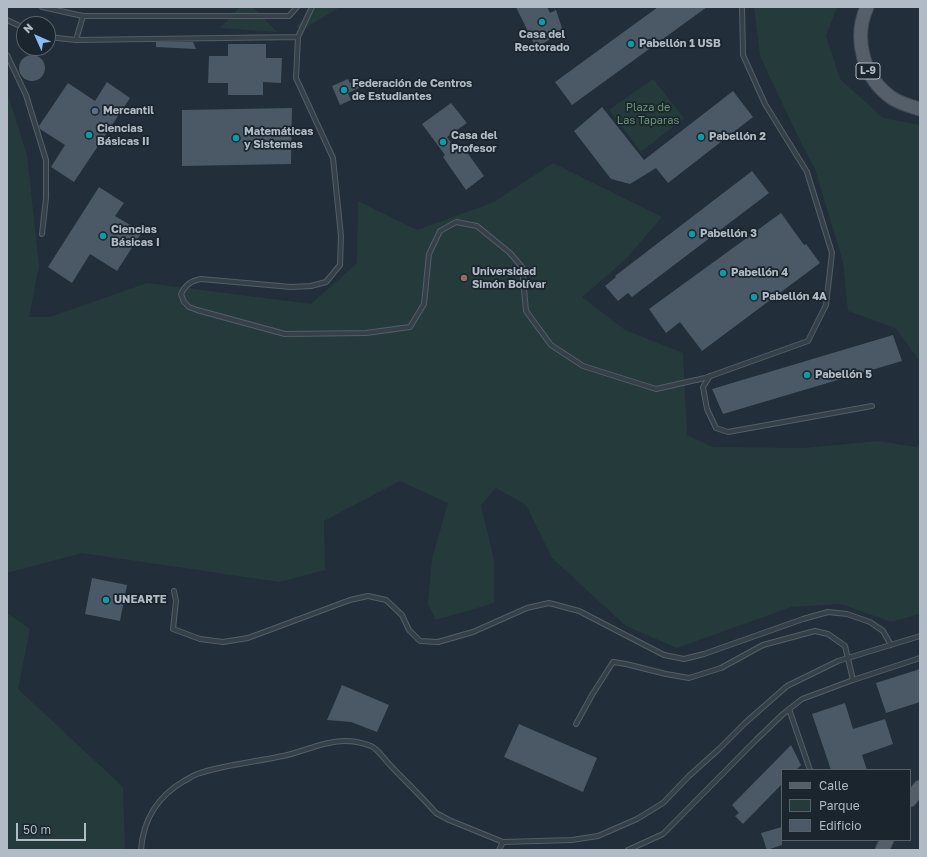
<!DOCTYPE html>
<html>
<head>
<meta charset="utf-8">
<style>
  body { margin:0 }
  #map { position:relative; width:927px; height:857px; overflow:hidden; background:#222e39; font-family:"Golos Text",sans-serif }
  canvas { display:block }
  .frame { position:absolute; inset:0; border:8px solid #b0bbc5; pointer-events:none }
  .legend { position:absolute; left:781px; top:769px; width:130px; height:72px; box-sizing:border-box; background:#1b252e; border:1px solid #57616a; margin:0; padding:5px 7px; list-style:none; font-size:12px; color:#b0bbc5 }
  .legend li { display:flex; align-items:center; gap:8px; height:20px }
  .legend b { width:20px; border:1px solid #57616a }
  .north { position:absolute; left:16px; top:16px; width:40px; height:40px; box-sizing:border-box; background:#1b252e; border:1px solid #57616a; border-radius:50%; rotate:315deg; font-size:11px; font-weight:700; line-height:16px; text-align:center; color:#b0bbc5 }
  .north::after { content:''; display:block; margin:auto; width:14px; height:18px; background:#87bcf4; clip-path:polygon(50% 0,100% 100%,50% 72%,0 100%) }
  .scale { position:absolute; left:16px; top:823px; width:70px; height:18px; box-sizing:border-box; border:2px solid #b0bbc5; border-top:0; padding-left:5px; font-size:12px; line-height:14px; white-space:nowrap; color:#b0bbc5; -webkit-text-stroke:3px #1b252e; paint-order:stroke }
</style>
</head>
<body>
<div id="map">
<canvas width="927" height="857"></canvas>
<div class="frame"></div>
<ul class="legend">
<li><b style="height:5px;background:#545f69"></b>Calle</li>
<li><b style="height:11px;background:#253b3b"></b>Parque</li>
<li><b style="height:11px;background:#4a5965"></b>Edificio</li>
</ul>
<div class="north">N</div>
<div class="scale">50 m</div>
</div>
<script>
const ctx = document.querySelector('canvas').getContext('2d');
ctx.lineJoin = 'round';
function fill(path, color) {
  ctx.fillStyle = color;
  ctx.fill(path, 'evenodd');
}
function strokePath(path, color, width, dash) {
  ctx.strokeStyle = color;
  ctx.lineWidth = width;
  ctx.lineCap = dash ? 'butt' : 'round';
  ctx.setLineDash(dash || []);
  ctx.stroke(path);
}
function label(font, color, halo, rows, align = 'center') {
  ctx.font = font + ' "Golos Text",sans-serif';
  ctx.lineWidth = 3.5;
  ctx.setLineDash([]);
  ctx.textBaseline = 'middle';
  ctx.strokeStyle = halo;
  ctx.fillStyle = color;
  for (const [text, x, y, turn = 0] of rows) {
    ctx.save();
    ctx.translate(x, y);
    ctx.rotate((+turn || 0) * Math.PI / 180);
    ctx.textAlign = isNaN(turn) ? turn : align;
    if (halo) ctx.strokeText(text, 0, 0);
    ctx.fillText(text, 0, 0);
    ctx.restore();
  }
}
fill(new Path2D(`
  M240 7H253L277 32 220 28Z
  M316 7H340L310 25 302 32 296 26Z
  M754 7H837L826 36 840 79 883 118 920 125V361L895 328 848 311 843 262 815 169 801 143 760 56Z
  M653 79 684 118 641 152 609 110Z
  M7 92 27 155 39 266 29 317H50L147 283 311 304 357 263 358 201 417 230 494 202 553 163 662 217 624 261 582 297 625 330 683 353 687 435 713 447 805 448 878 441 916 447 920 443V614L891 622 841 604 791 607 677 648 626 626 552 558 526 505 496 488 481 505 494 560V603L436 620 428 604 432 559 448 503 400 481 324 521 325 570 279 582 82 553 7 573Z
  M7 613 30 629 18 689 123 787 125 850H7Z`), '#253b3b');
fill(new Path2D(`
  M516 7H547L550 13 556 10 563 31 536 48Z
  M658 7H707L572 105 555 82Z
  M156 42H193L196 49 156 47Z
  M228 44H266V58H282L281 83 263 82V95H228V83H208L209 56H228Z
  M19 68a13 13 0 1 1 26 0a13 13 0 1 1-26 0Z
  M348 79 350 83 356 81 359 88 348 93 351 100 340 105 332 86Z
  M107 82 130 98 74 182 51 167 65 145 40 129 39 126 68 83 95 101Z
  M733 91 753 117 668 183 656 168 630 184 611 179 574 131 602 107 644 160Z
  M451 103 467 123 447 137 458 152 464 148 484 176 466 190 443 157 445 155 422 124Z
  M292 108 291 164 182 166V110Z
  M752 171 769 193 632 297 628 293 618 301 605 286 616 277 615 276Z
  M99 187 124 203 115 216 142 232 117 271 90 254 72 283 48 267Z
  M781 213 804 245 806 244 820 263 702 351 680 322 666 333 649 309Z
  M893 335 902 361 723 414 712 389Z
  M92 578 127 585 120 621 85 614Z
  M920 669V702L886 713 876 683Z
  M342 685 389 705 377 732 351 722 327 720Z
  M845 703 853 729 885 719 893 744 862 755 867 770H831L812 714Z
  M519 724 597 758 583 792 504 757Z
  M791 745 801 765 796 770H782V784L743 824 735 816 739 813 732 805Z
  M782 827V845L767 850 761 833Z`), '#4a5965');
const service = new Path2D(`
  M42 7 83 16H289L297 7
  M7 20 24 28
  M48 37 76 40 298 37 312 7
  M298 37 296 78 333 158 341 236 340 265 326 282 311 286 291 287 201 279C191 281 186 284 181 294L184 302 189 307 197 310 285 334 366 333 410 327 424 304 429 254 440 231 456 222 477 226 510 253 522 267 526 311 551 345 583 366 656 389 705 378 808 341 826 305 832 253 807 172 765 104 743 55 742 7
  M76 40 83 16
  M7 55 26 95 46 160V198L42 234
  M710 376 703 387 707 409 716 428 728 432 872 406
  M174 591 176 601 173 629 200 639 223 642 248 638 350 600 368 596 386 600 402 615 409 630 420 641 438 642 473 632 527 608 549 603 579 611 664 655 684 659 704 654 803 619 828 612 847 614 870 622 883 631 891 645
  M853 680 920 658
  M789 709 810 770
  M576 724 592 695 613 662 626 664 666 674 689 678 721 668 763 645 815 631 828 634 845 646 853 680 802 699 783 714 756 740 663 834 628 850
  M141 850C143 820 158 796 184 781 188 779 192 776 197 774 222 765 255 762 283 756 314 749 337 733 371 746 378 749 384 759 390 765 405 781 421 796 436 813L449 820 503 842 572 840 598 836 637 819 663 803 689 776 719 749 745 723 787 686 838 661 920 636
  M499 850 503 842`);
const primary = new Path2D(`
  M867 7C853 38 863 78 892 98 901 104 910 106 920 109
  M910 800 920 787
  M882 850 887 840`);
strokePath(service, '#535e67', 6);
strokePath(primary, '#3f4952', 15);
strokePath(service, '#364049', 4);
strokePath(primary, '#545f69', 13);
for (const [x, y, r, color] of [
  [542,22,4,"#0f9aa8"],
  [631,44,4,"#0f9aa8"],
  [344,90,4,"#0f9aa8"],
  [95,111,4,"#5c6f8a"],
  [89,135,4,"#0f9aa8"],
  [701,137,4,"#0f9aa8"],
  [236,138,4,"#0f9aa8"],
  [443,142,4,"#0f9aa8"],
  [692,234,4,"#0f9aa8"],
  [103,236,4,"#0f9aa8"],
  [723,273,4,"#0f9aa8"],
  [464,278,4,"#8d6e63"],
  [754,297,4,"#0f9aa8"],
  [807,375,4,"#0f9aa8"],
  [106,600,4,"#0f9aa8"]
]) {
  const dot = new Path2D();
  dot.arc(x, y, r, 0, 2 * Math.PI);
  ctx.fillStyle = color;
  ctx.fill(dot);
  strokePath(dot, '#1b252e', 1.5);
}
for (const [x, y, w] of [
  [868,71,24]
]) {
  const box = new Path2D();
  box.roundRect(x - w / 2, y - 8, w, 16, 3);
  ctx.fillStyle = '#1b252e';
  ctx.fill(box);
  strokePath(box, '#b0bbc5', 1);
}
label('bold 10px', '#b0bbc5', null, [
  ["L-9",868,71]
]);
label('bold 11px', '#b0bbc5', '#1b252e', [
  ["Casa del",542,35,"center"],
  ["Rectorado",542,48,"center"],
  ["Pabellón 1 USB",639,44],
  ["Federación de Centros",352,84],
  ["de Estudiantes",352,97],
  ["Mercantil",103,111],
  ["Ciencias",97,129],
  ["Básicas II",97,142],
  ["Matemáticas",244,132],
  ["y Sistemas",244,145],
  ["Casa del",451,136],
  ["Profesor",451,149],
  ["Pabellón 2",709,137],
  ["Ciencias",111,230],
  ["Básicas I",111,243],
  ["Pabellón 3",700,234],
  ["Universidad",472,272],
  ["Simón Bolívar",472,285],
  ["Pabellón 4",731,273],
  ["Pabellón 4A",762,297],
  ["Pabellón 5",815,375],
  ["UNEARTE",114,600]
], 'left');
label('11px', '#68956e', '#1b252e', [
  ["Plaza de",648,108],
  ["Las Taparas",648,121]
]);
</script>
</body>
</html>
